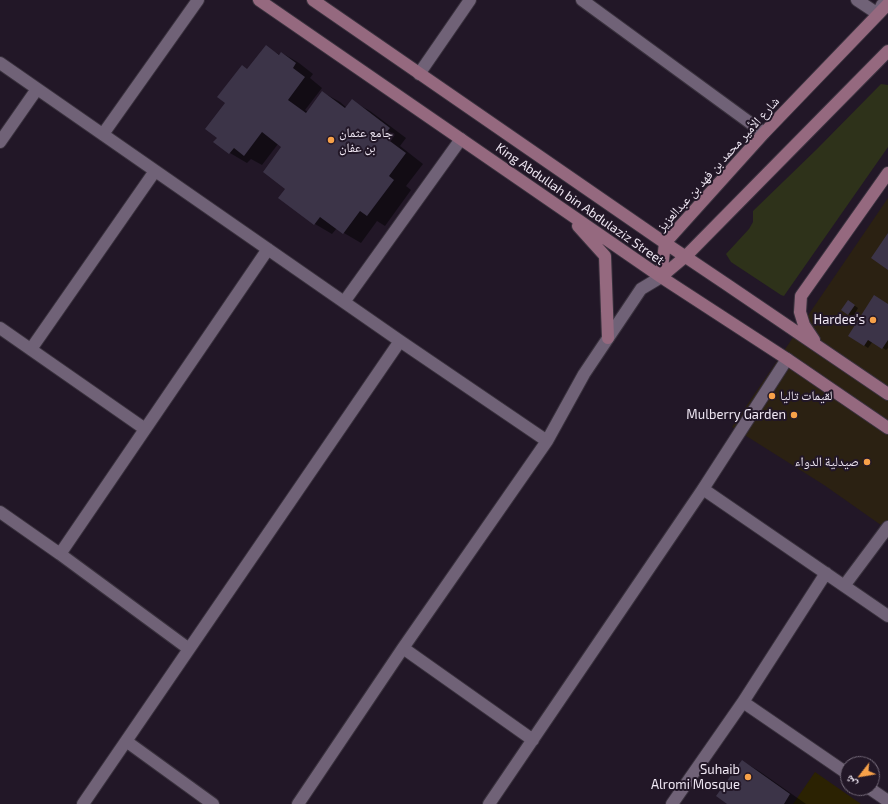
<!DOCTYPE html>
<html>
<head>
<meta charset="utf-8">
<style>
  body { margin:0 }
  #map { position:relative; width:888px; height:804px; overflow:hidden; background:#221727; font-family:"Exo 2","Noto Naskh Arabic",sans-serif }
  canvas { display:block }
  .north { position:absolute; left:840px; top:756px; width:40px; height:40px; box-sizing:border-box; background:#221727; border:1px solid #746a79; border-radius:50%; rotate:239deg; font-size:11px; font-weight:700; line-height:16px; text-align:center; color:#efe7f3 }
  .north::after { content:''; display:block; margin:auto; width:14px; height:18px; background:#f7a149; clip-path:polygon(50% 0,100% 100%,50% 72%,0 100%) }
</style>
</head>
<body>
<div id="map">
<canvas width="888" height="804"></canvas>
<div class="north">ش</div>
</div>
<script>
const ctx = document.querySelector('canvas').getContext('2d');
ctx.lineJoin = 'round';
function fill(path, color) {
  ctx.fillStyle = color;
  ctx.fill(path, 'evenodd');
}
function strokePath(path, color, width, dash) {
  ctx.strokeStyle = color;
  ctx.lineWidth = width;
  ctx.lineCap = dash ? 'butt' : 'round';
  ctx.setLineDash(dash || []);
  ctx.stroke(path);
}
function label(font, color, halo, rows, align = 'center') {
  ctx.font = font + ' "Exo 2","Noto Naskh Arabic",sans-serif';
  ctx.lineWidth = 4;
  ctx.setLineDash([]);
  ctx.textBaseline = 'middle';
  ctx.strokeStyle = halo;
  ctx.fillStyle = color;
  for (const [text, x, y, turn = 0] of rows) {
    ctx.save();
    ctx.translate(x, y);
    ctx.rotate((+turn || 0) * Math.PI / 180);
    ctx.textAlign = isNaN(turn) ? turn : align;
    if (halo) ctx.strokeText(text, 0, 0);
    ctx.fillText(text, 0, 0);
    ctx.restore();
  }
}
fill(new Path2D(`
  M888 198V530L824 485 732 427Z`), '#2b2112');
fill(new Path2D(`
  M881 84 888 85V147L786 293 784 296 781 295 731 262 726 254 749 229 753 222V211L817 149Z`), '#2e321a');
fill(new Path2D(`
  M815 772 861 804H793Z`), '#2b2202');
fill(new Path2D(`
  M266 47 280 55 282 53 299 63 313 74 310 78 322 88 305 110 308 112 322 92 340 102 347 108 352 101 370 111 406 138 400 146 423 164 406 186 411 190 385 226 377 221 361 243 344 233 337 228 332 234 315 224 280 198 286 189 283 147 278 144 262 165 251 159 247 163 230 153 215 142 218 138 248 70Z
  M848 301 858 308 853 317 842 310Z
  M888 305V348L886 350 873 341 868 348 849 335Z
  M742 761 759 771 806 804H729Z`), '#0007');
fill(new Path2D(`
  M266 45 279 55 281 52 296 63 293 68 305 77 288 100 306 113 322 91 345 108 352 99 390 128 383 136 406 153 389 176 394 180 367 216 360 211 343 234 320 217 314 225 278 198 285 189 263 172 281 147 262 132 244 156 234 148 229 154 213 142 217 138 205 129 225 103 217 97 242 65 247 69Z
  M888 233V270L871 258Z
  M874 295 888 304V340L882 349 868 340 864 346 848 336Z
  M848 300 855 305 848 315 841 310Z
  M742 760 790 794 784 804H727L716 796Z`), '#3c3448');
const street = new Path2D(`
  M582 0 764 133
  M857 0 878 14 882 5
  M0 63 400 341 547 441
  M419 74 470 0
  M103 134 198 0
  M0 142 37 89
  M344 302 461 139
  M0 328 145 429
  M31 349 155 171
  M703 489 888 616
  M0 512 60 554 189 649
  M60 554 268 249
  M844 586 888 527
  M403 648 533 740
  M743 702 848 774
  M126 741 213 804
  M869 788 888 801
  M83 804 400 341
  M298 804 403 648 547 441 584 374 641 289 661 277
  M489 804 703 489 787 359
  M672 804 743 702 826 573`);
const secondary = new Path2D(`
  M259 0 661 277 787 359 888 428
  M313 0 665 243 726 284 888 394
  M578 226 605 256 608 338
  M661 277 665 243 764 133 888 4
  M661 277 686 256 888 51
  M814 340 804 325 800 312 801 296 888 173`);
strokePath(street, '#39313d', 14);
strokePath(secondary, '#39313d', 14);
strokePath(street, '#706277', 12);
strokePath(secondary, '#95697f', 12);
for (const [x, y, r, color] of [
  [331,140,4,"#f7a149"],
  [873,320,4,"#f7a149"],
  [772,396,4,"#f7a149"],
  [794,415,4,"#f7a149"],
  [867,462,4,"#f7a149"],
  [748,777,4,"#f7a149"]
]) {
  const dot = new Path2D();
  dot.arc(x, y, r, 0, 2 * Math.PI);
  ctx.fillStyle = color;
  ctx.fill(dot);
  strokePath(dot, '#221727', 1.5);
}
label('13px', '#efe7f3', '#221727', [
  ["جامع عثمان",339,133,"left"],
  ["بن عفان",339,148,"left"],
  ["Hardee's",865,320],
  ["لقيمات تاليا",780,396,"left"],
  ["Mulberry Garden",786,415],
  ["صيدلية الدواء",859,462],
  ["Suhaib",740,770],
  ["Alromi Mosque",740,785]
], 'right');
label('13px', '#efe7f3', '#221727', [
  ["شارع الأمير محمد بن فهد بن عبدالعزيز",718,164,-48],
  ["King Abdullah bin Abdulaziz Street",580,204,35]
]);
</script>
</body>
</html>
